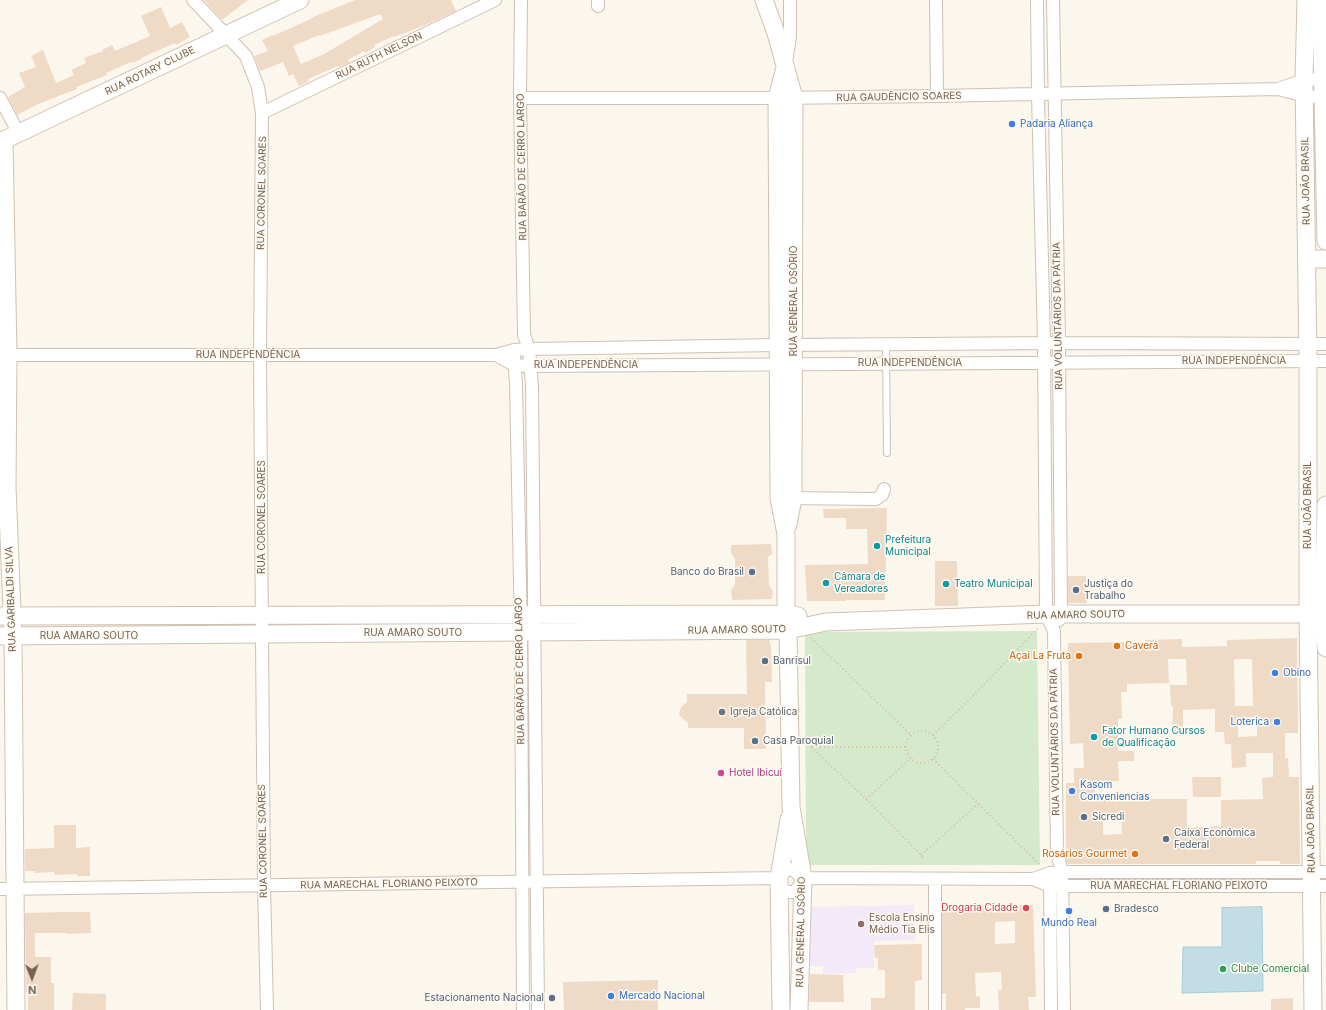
<!DOCTYPE html>
<html>
<head>
<meta charset="utf-8">
<style>
  body { margin:0 }
  #map { position:relative; width:1326px; height:1010px; overflow:hidden; background:#fcf7ed; font-family:Inter,sans-serif }
  canvas { display:block }
  .north { position:absolute; left:12px; top:958px; width:40px; height:40px; -webkit-text-stroke:3px #fefbf3; paint-order:stroke; rotate:179deg; font-size:11px; font-weight:700; line-height:16px; text-align:center; color:#766150 }
  .north::after { content:''; display:block; margin:auto; width:14px; height:18px; background:#766150; clip-path:polygon(50% 0,100% 100%,50% 72%,0 100%) }
</style>
</head>
<body>
<div id="map">
<canvas width="1326" height="1010"></canvas>
<div class="north">N</div>
</div>
<script>
const ctx = document.querySelector('canvas').getContext('2d');
ctx.lineJoin = 'round';
function fill(path, color) {
  ctx.fillStyle = color;
  ctx.fill(path, 'evenodd');
}
function strokePath(path, color, width, dash) {
  ctx.strokeStyle = color;
  ctx.lineWidth = width;
  ctx.lineCap = dash ? 'butt' : 'round';
  ctx.setLineDash(dash || []);
  ctx.stroke(path);
}
function label(font, color, halo, rows, align = 'center') {
  ctx.font = font + ' Inter,sans-serif';
  ctx.lineWidth = 3;
  ctx.setLineDash([]);
  ctx.textBaseline = 'middle';
  ctx.strokeStyle = halo;
  ctx.fillStyle = color;
  for (const [text, x, y, turn = 0] of rows) {
    ctx.save();
    ctx.translate(x, y);
    ctx.rotate((+turn || 0) * Math.PI / 180);
    ctx.textAlign = isNaN(turn) ? turn : align;
    if (halo) ctx.strokeText(text, 0, 0);
    ctx.fillText(text, 0, 0);
    ctx.restore();
  }
}
fill(new Path2D(`
  M914 905 915 940 874 941V968H857L856 973 823 974V966H809L808 907Z`), '#f4e9f8');
fill(new Path2D(`
  M1037 631 1040 865H806L805 632Z`), '#d5e9cb');
const water = new Path2D(`
  M1262 907 1263 991 1182 993 1183 947H1222V908Z`);
fill(water, '#c2dde5');
strokePath(water, '#a9cbd6', 1);
fill(new Path2D(`
  M204 0H248L222 20Z
  M355 0H451L456 11 423 26 394 37V36L374 45 375 47 365 53 364 51 348 60 350 62 347 64 339 67 338 66 308 79 309 81 299 86 293 74 289 76 283 62 260 71 254 56 268 51 262 40 272 35 273 36 313 18V17ZM380 14 383 19 324 54 301 64 293 46 319 35 320 36Z
  M161 7 170 28 182 22 190 37 176 45 175 43 141 58 142 59 132 63 131 62 106 73 107 75 76 87 77 89 38 104 17 115 8 97 25 87 19 73 36 67 31 56 43 50 56 83 74 75 71 70 86 63 84 58 103 51 102 50 112 45 115 51 150 36 141 16Z
  M887 508 885 600H846V601H807L805 565 868 564 867 529H846V518H824L823 509Z
  M771 544 772 554 768 557 769 585 773 591 772 599 732 600 731 590 735 585V559L731 553V545Z
  M935 561H957L958 606H935Z
  M1068 576H1086L1087 603H1068Z
  M1297 638 1298 733H1285V758H1288L1289 777H1299L1300 864H1280V861H1256V864H1069L1067 863 1066 857V783H1074V768H1084L1083 743 1070 744 1068 643 1131 642H1145V640L1182 639V647L1227 646V640ZM1168 659H1186L1187 685H1170L1171 706H1173L1172 731H1183V710L1215 709V732H1224L1225 744H1231L1232 768 1246 767V753H1273V777L1262 778 1263 799 1221 800V826L1187 828V799H1095V782L1119 781 1118 761H1134V751H1118V719H1122L1121 692H1127V684L1169 683ZM1234 659H1252L1253 706H1235ZM1257 717V736L1238 737V718ZM1103 815H1121L1122 834 1103 835Z
  M746 640H769L771 646 772 682H765L766 749H744V728H688V723L681 717 679 714 681 707 687 702V694H747Z
  M1192 777H1221V797H1193Z
  M54 825H76V848L90 847V876H77V874L55 875 54 872 35 873V871H25V849L54 848Z
  M949 903V905H1033L1036 997H1028L1029 1010H999L998 990H1002L1001 972 975 973 976 997 980 996V1008H965V1010H946V993L942 994V904ZM1015 921V943L995 944V922Z
  M66 912H90L91 933 67 934V933H35V957H51V983H54V1010H28V992H26L25 913Z
  M922 944V980L915 981V1010H871V998H885V970H878V958H875L874 945Z
  M810 974 843 975 844 1002H809Z
  M658 980V1010H564L563 982Z
  M73 993 106 994V1010H72Z
  M1293 998V1010H1271V999Z`), '#efdac6');
const lane = new Path2D(`
  M886 345 887 453`);
const street = new Path2D(`
  M193 0 246 56 258 87 262 113 260 355 262 635 264 885 267 1010
  M521 0 520 98 524 335 529 349 532 385 538 1010
  M936 0 937 96
  M1037 0 1038 94 1044 344 1046 614 1054 631 1057 853 1062 872 1064 1010
  M1053 0 1059 343 1061 614 1059 620
  M598 6V0
  M786 62 790 37V0
  M1278 89 1304 80 1326 79
  M0 98 19 134
  M520 98H777L937 96 1278 89 1305 96 1326 98
  M262 113 495 0
  M0 355H496L514 350 529 349 778 345 1059 343 1326 344
  M496 355 514 365 530 366 1326 361
  M514 357 516 384 521 632 523 1010
  M785 498 876 499 882 495 884 489
  M935 879V1010
  M1033 879 1050 873 1062 872H1326
  M1050 879 1051 1010
  M779 881 781 886 786 892H794L800 886 803 879
  M0 889 779 878 786 870 792 869 803 878 1033 879 1050 886H1326`);
const secondary = new Path2D(`
  M764 0 776 33 794 98 793 498 788 525
  M1306 0 1304 80 1308 361V614L1313 1010
  M1321 0 1326 241
  M785 68 777 98 779 498 786 534V614L788 630 791 807 803 878 799 1010
  M4 141 8 355 7 487 13 636 16 1010
  M0 142 300 0
  M1307 259H1326
  M1326 505 1324 614 1326 648
  M0 616 786 614 798 616
  M0 636 788 630 826 622 1046 614H1326
  M781 1010 779 878 789 819`);
strokePath(lane, '#cec0b2', 8);
strokePath(street, '#cec0b2', 14);
strokePath(secondary, '#d0c1b1', 19);
strokePath(new Path2D(`
  M811 638 911 735
  M906 747a16 16 0 1 1 32 0a16 16 0 1 1-32 0Z
  M933 735 968 701 1039 627
  M811 747 866 799 925 859
  M812 747H906
  M933 759 1040 865
  M866 799 911 758
  M921 855 978 804`), '#d5bda9', 2, [1, 3]);
strokePath(lane, '#fff', 6);
strokePath(street, '#fff', 12);
strokePath(secondary, '#fff', 17);
for (const [x, y, r, color] of [
  [1012,124,4,"#3f7fe0"],
  [877,546,4,"#0f9aa8"],
  [752,572,4,"#5c6f8a"],
  [826,583,4,"#0f9aa8"],
  [946,584,4,"#0f9aa8"],
  [1076,590,4,"#5c6f8a"],
  [1117,646,4,"#e8710a"],
  [1079,656,4,"#e8710a"],
  [765,661,4,"#5c6f8a"],
  [1275,673,4,"#3f7fe0"],
  [722,712,4,"#6b7280"],
  [1277,722,4,"#3f7fe0"],
  [1094,737,4,"#0f9aa8"],
  [755,741,4,"#5c6f8a"],
  [721,773,4,"#d1479c"],
  [1072,791,4,"#3f7fe0"],
  [1084,817,4,"#5c6f8a"],
  [1166,839,4,"#5c6f8a"],
  [1135,854,4,"#e8710a"],
  [1026,908,4,"#e0444e"],
  [1106,909,4,"#5c6f8a"],
  [1069,911,4,"#3f7fe0"],
  [861,924,4,"#8d6e63"],
  [1223,969,4,"#2e9e5b"],
  [611,996,4,"#3f7fe0"],
  [552,998,4,"#5c6f8a"]
]) {
  const dot = new Path2D();
  dot.arc(x, y, r, 0, 2 * Math.PI);
  ctx.fillStyle = color;
  ctx.fill(dot);
  strokePath(dot, '#fefbf3', 1.5);
}
label('10px', '#766150', '#fefbf3', [
  ["RUA RUTH NELSON",379,56,-26],
  ["RUA ROTARY CLUBE",150,71,-26],
  ["RUA GAUDÊNCIO SOARES",899,97,-1],
  ["RUA BARÃO DE CERRO LARGO",522,167,-91],
  ["RUA JOÃO BRASIL",1306,181,-91],
  ["RUA CORONEL SOARES",262,193,-89],
  ["RUA GENERAL OSÓRIO",794,301,-90],
  ["RUA VOLUNTÁRIOS DA PÁTRIA",1058,316,-91],
  ["RUA INDEPENDÊNCIA",248,355],
  ["RUA INDEPENDÊNCIA",1234,361],
  ["RUA INDEPENDÊNCIA",910,363],
  ["RUA INDEPENDÊNCIA",586,365],
  ["RUA JOÃO BRASIL",1308,505,-90],
  ["RUA CORONEL SOARES",262,517,-90],
  ["RUA GARIBALDI SILVA",11,599,-92],
  ["RUA AMARO SOUTO",1076,615,-1],
  ["RUA AMARO SOUTO",737,630,-1],
  ["RUA AMARO SOUTO",413,633],
  ["RUA AMARO SOUTO",89,636],
  ["RUA BARÃO DE CERRO LARGO",520,671,-91],
  ["RUA VOLUNTÁRIOS DA PÁTRIA",1055,742,-91],
  ["RUA JOÃO BRASIL",1311,829,-91],
  ["RUA CORONEL SOARES",263,841,-91],
  ["RUA MARECHAL FLORIANO PEIXOTO",389,884,-1],
  ["RUA MARECHAL FLORIANO PEIXOTO",1179,886],
  ["RUA GENERAL OSÓRIO",801,932,-89]
]);
label('10px', '#366cbe', '#fefbf3', [
  ["Padaria Aliança",1020,124],
  ["Obino",1283,673],
  ["Loterica",1269,722,"right"],
  ["Kasom",1080,785],
  ["Conveniencias",1080,797],
  ["Mundo Real",1069,923,"center"],
  ["Mercado Nacional",619,996]
], 'left');
label('10px', '#0d838f', '#fefbf3', [
  ["Prefeitura",885,540],
  ["Municipal",885,552],
  ["Câmara de",834,577],
  ["Vereadores",834,589],
  ["Teatro Municipal",954,584],
  ["Fator Humano Cursos",1102,731],
  ["de Qualificação",1102,743]
], 'left');
label('10px', '#4e5e75', '#fefbf3', [
  ["Banco do Brasil",744,572,"right"],
  ["Justiça do",1084,584],
  ["Trabalho",1084,596],
  ["Banrisul",773,661],
  ["Casa Paroquial",763,741],
  ["Sicredi",1092,817],
  ["Caixa Econômica",1174,833],
  ["Federal",1174,845],
  ["Bradesco",1114,909],
  ["Estacionamento Nacional",544,998,"right"]
], 'left');
label('10px', '#c56008', '#fefbf3', [
  ["Caverá",1125,646,"left"],
  ["Açai La Fruta",1071,656],
  ["Rosários Gourmet",1127,854]
], 'right');
label('10px', '#5b616d', '#fefbf3', [
  ["Igreja Católica",730,712]
], 'left');
label('10px', '#b23c85', '#fefbf3', [
  ["Hotel Ibicuí",729,773]
], 'left');
label('10px', '#be3a42', '#fefbf3', [
  ["Drogaria Cidade",1018,908]
], 'right');
label('10px', '#785e54', '#fefbf3', [
  ["Escola Ensino",869,918],
  ["Médio Tia Elis",869,930]
], 'left');
label('10px', '#27864d', '#fefbf3', [
  ["Clube Comercial",1231,969]
], 'left');
</script>
</body>
</html>
